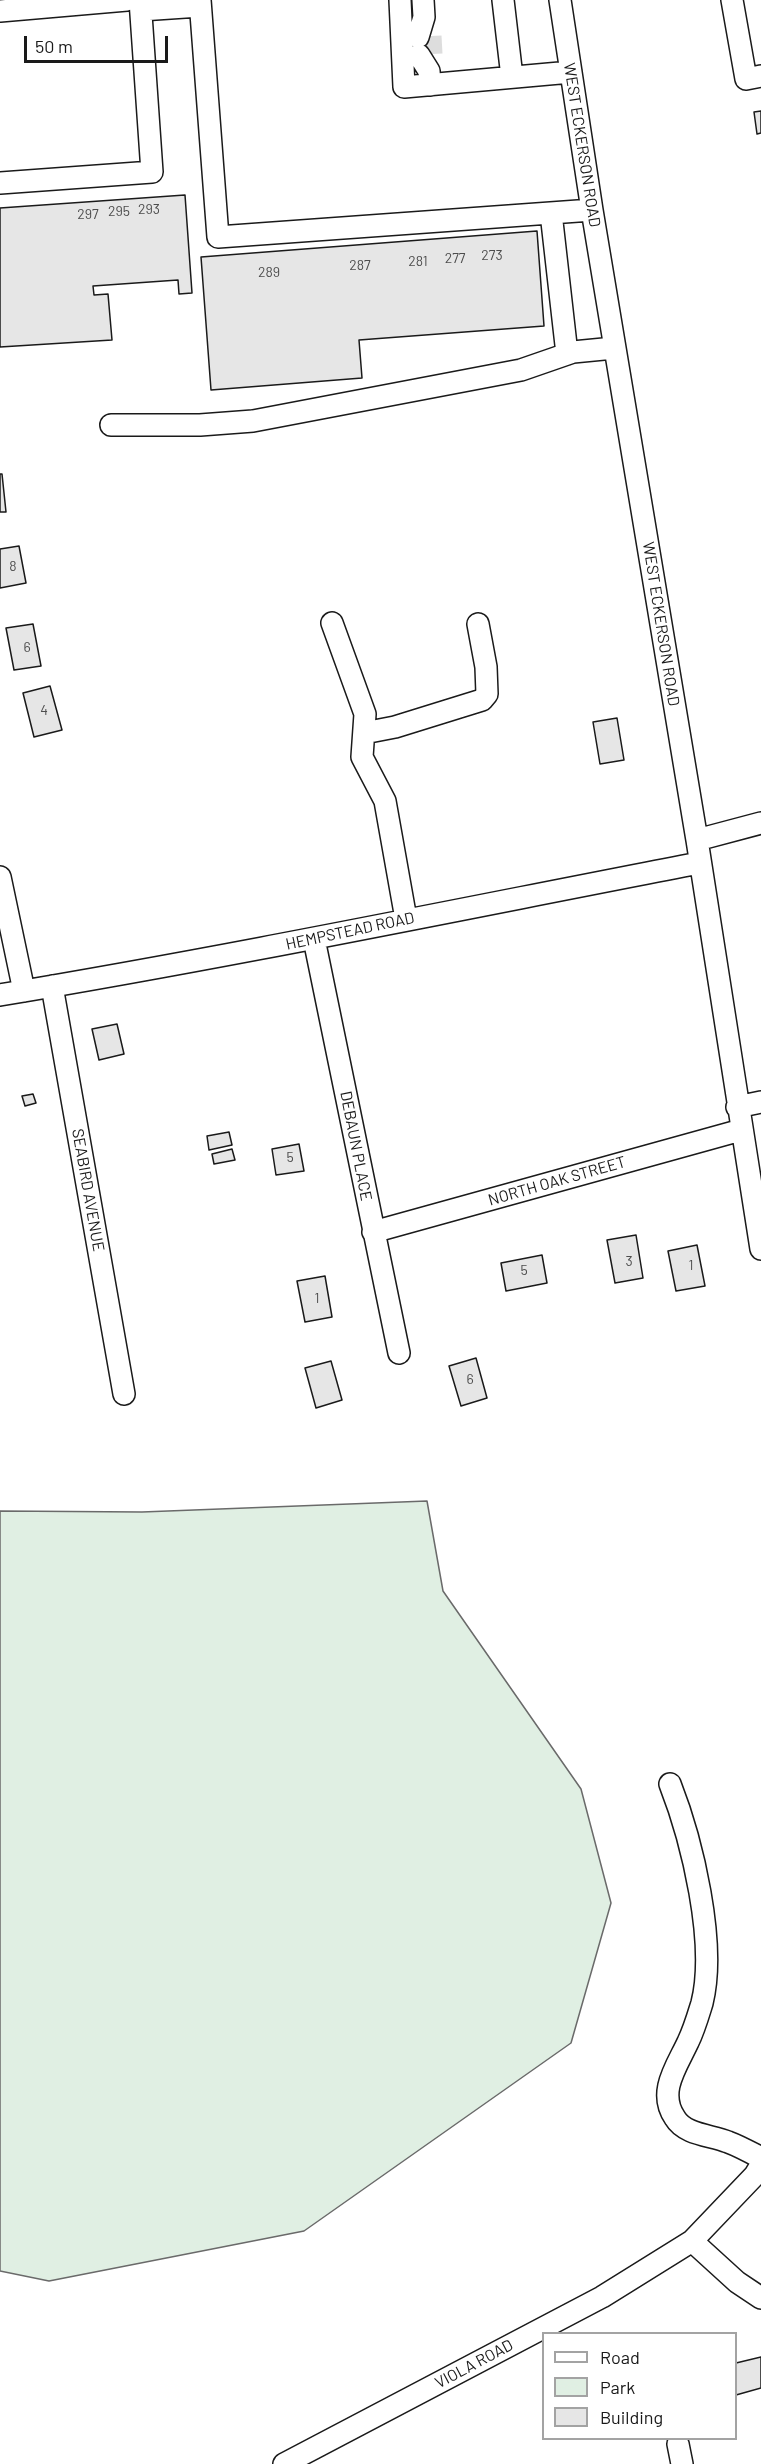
<!DOCTYPE html>
<html>
<head>
<meta charset="utf-8">
<style>
  body { margin:0 }
  #map { position:relative; width:761px; height:2464px; overflow:hidden; background:#fff; font-family:Barlow,sans-serif }
  canvas { display:block }
  .legend { position:absolute; left:542px; top:2332px; width:195px; height:108px; box-sizing:border-box; background:#fff; border:2px solid #a3a3a3; margin:0; padding:8px 10px; list-style:none; font-size:18px; color:#1a1a1a }
  .legend li { display:flex; align-items:center; gap:12px; height:30px }
  .legend b { width:30px; border:2px solid #a3a3a3 }
  .scale { position:absolute; left:24px; top:36px; width:144px; height:27px; box-sizing:border-box; border:3px solid #1a1a1a; border-top:0; padding-left:8px; font-size:18px; line-height:21px; white-space:nowrap; color:#1a1a1a; -webkit-text-stroke:4px #fff; paint-order:stroke }
</style>
</head>
<body>
<div id="map">
<canvas width="761" height="2464"></canvas>
<ul class="legend">
<li><b style="height:8px;background:#fff"></b>Road</li>
<li><b style="height:16px;background:#e0efe3"></b>Park</li>
<li><b style="height:16px;background:#e6e6e6"></b>Building</li>
</ul>
<div class="scale">50 m</div>
</div>
<script>
const ctx = document.querySelector('canvas').getContext('2d');
ctx.lineJoin = 'round';
function fill(path, color) {
  ctx.fillStyle = color;
  ctx.fill(path, 'evenodd');
}
function strokePath(path, color, width, dash) {
  ctx.strokeStyle = color;
  ctx.lineWidth = width;
  ctx.lineCap = dash ? 'butt' : 'round';
  ctx.setLineDash(dash || []);
  ctx.stroke(path);
}
function label(font, color, halo, rows, align = 'center') {
  ctx.font = font + ' Barlow,sans-serif';
  ctx.lineWidth = 4.5;
  ctx.setLineDash([]);
  ctx.textBaseline = 'middle';
  ctx.strokeStyle = halo;
  ctx.fillStyle = color;
  for (const [text, x, y, turn = 0] of rows) {
    ctx.save();
    ctx.translate(x, y);
    ctx.rotate((+turn || 0) * Math.PI / 180);
    ctx.textAlign = isNaN(turn) ? turn : align;
    if (halo) ctx.strokeText(text, 0, 0);
    ctx.fillText(text, 0, 0);
    ctx.restore();
  }
}
const green = new Path2D(`
  M427 1501 443 1591 581 1789 611 1903 571 2043 304 2231 49 2281 0 2271V1511L142 1512Z`);
fill(green, '#e0efe3');
strokePath(green, '#6a6a6a', 1.5);
const building = new Path2D(`
  M761 111V133L757 134 754 112Z
  M185 195 192 293 179 294 178 280 93 286 94 295 108 294 112 340 0 347V208Z
  M537 231 544 326 359 340 362 378 211 390 201 257Z
  M0 474H2L6 512H0Z
  M19 546 26 583 0 588V549Z
  M33 624 41 666 14 670 6 628Z
  M50 686 62 730 34 737 23 693Z
  M617 718 624 760 600 764 593 722Z
  M117 1024 124 1054 99 1060 92 1029Z
  M33 1094 36 1103 25 1106 22 1096Z
  M229 1132 232 1145 209 1150 207 1136Z
  M299 1144 304 1171 276 1175 272 1149Z
  M232 1149 235 1160 214 1164 212 1154Z
  M636 1235 643 1278 615 1283 607 1240Z
  M697 1245 705 1286 676 1291 668 1251Z
  M542 1255 547 1283 506 1291 501 1263Z
  M325 1276 332 1317 305 1322 297 1281Z
  M476 1358 487 1398 461 1406 449 1366Z
  M331 1361 342 1400 316 1408 305 1368Z
  M761 2357V2388L736 2395V2363Z`);
fill(building, '#e6e6e6');
strokePath(building, '#1a1a1a', 1.5);
strokePath(new Path2D(`
  M431 36 432 54`), '#ddd', 21, [21, 10]);
const minor = new Path2D(`
  M200 0 218 237 592 210
  M400 0 404 87 571 72
  M503 0 512 77
  M560 0 592 210 697 840 761 1249
  M732 0 746 79 761 76
  M141 10 200 6
  M0 11 127 0
  M418 37 424 17 423 0
  M419 55 429 71 430 85
  M0 183 152 172 140 0
  M551 213 567 354
  M111 425H200L253 421 521 370 573 352 614 348
  M332 623 365 714 362 757 385 801 406 919
  M364 733 395 727 482 700 487 694 486 667 478 624
  M697 840 761 823
  M0 877 24 991
  M314 939 399 1353
  M52 986 124 1394
  M0 995C234 956 466 908 699 863
  M737 1107 761 1102
  M373 1232 741 1130
  M670 1784C692 1840 717 1943 702 2003 698 2016 694 2030 688 2042 677 2066 657 2092 675 2118 685 2135 711 2135 728 2142 739 2146 750 2152 761 2158
  M692 2241 737 2282 761 2298
  M678 2444 682 2464
  M284 2464 602 2297 692 2241 755 2175 761 2165`);
strokePath(minor, '#1a1a1a', 24);
strokePath(minor, '#fff', 21);
label('14px', '#4d4d4d', null, [
  ["293",149,209],
  ["295",119,211],
  ["297",88,214],
  ["273",492,255],
  ["277",455,258],
  ["281",418,261],
  ["287",360,265],
  ["289",269,272],
  ["8",13,566],
  ["6",27,647],
  ["4",44,710],
  ["5",290,1157],
  ["3",629,1261],
  ["1",691,1265],
  ["5",524,1270],
  ["1",317,1298],
  ["6",470,1379]
]);
label('16px', '#1a1a1a', '#fff', [
  ["WEST ECKERSON ROAD",582,145,81],
  ["WEST ECKERSON ROAD",661,624,81],
  ["HEMPSTEAD ROAD",350,931,-12],
  ["DEBAUN PLACE",356,1146,79],
  ["NORTH OAK STREET",557,1181,-16],
  ["SEABIRD AVENUE",88,1190,80],
  ["VIOLA ROAD",474,2364,-28]
]);
</script>
</body>
</html>
